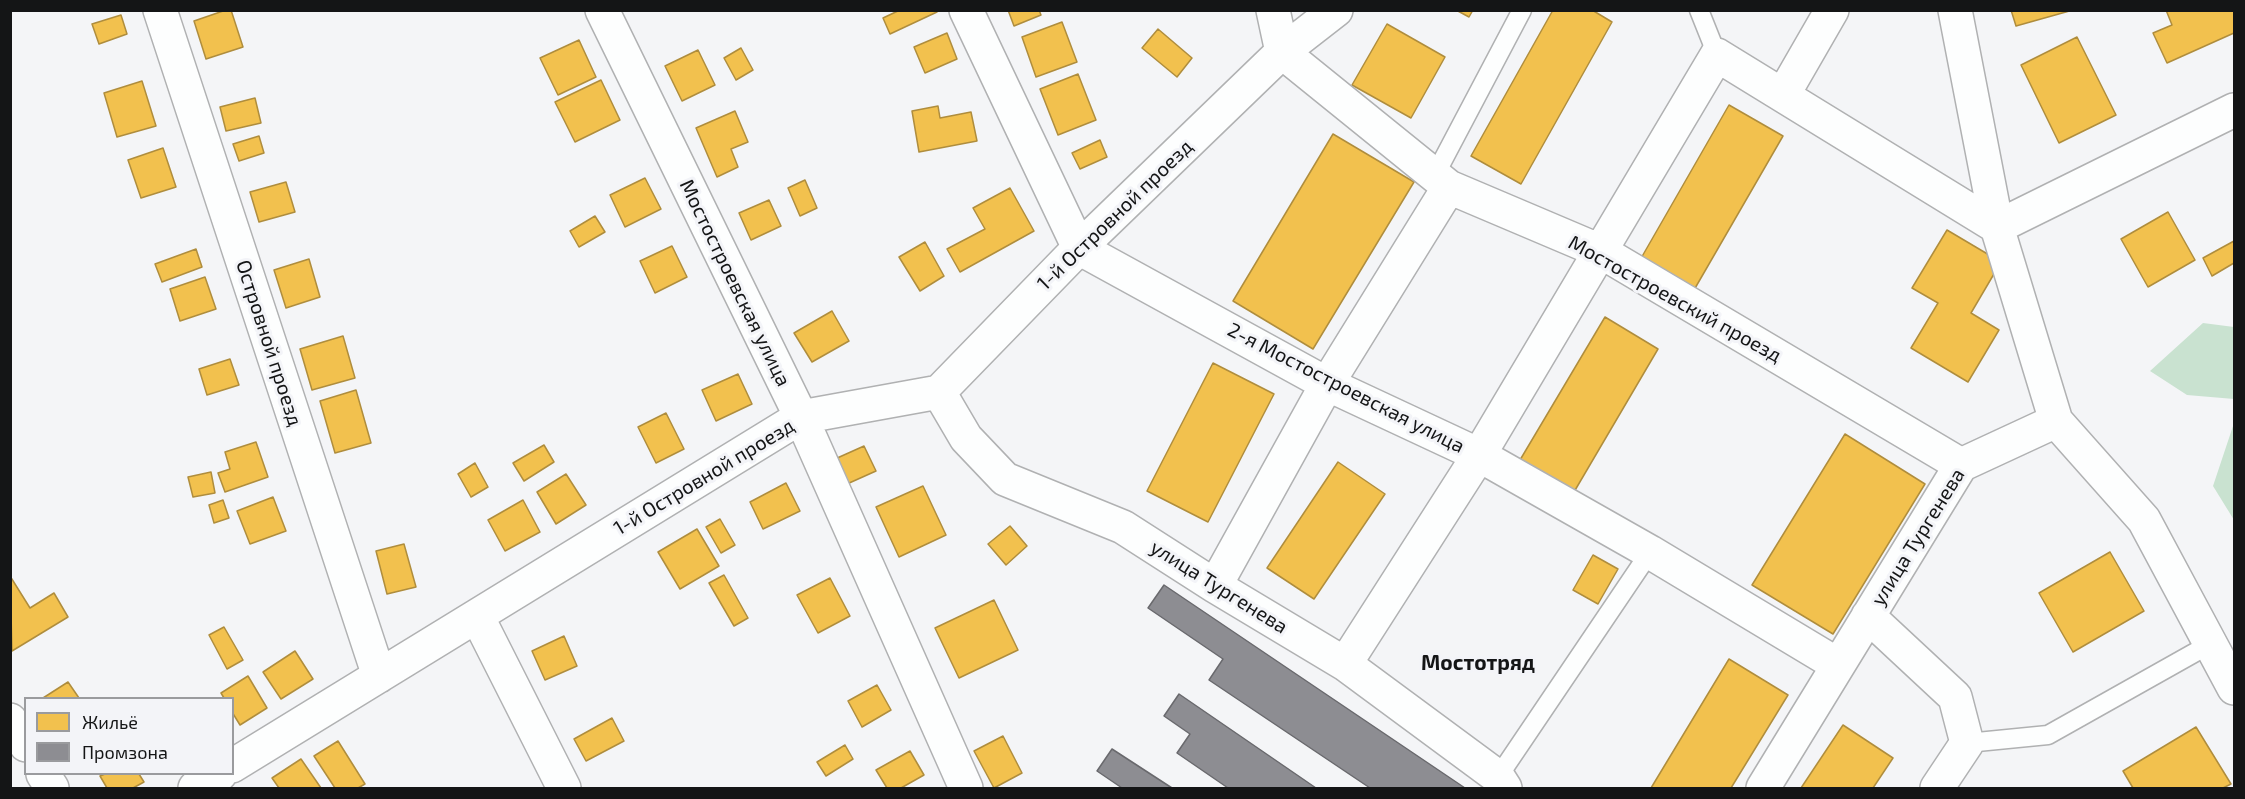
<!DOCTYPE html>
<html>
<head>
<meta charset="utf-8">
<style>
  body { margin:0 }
  #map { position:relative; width:2245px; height:799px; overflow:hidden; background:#f4f5f7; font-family:"Exo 2",sans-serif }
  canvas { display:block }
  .frame { position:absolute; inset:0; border:12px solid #141516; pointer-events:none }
  .legend { position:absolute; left:24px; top:697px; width:210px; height:78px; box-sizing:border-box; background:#f3f4f8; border:2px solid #9a9b9e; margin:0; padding:8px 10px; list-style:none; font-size:18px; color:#141516 }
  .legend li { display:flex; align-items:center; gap:12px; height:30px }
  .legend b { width:30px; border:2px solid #9a9b9e }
</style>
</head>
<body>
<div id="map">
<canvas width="2245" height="799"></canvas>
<div class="frame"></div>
<ul class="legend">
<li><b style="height:16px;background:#f2c14e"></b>Жильё</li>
<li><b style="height:16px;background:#8d8d92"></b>Промзона</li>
</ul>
</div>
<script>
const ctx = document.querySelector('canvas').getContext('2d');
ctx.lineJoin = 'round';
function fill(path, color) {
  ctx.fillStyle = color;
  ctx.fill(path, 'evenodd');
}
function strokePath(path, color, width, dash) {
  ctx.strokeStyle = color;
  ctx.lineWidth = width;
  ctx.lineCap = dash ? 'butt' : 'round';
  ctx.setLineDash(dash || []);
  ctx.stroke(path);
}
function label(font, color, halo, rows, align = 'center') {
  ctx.font = font + ' "Exo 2",sans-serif';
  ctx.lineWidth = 6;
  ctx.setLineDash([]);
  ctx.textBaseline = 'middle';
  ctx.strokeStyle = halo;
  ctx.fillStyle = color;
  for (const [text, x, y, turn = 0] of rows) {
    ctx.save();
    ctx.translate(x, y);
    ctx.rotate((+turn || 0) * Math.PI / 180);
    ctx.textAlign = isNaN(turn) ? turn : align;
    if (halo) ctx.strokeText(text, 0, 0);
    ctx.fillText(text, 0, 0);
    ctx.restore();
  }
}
fill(new Path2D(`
  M2203 323 2234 327V399L2187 395 2150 371Z
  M2234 423V520L2213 486Z`), '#c9e2d0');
const homes = new Path2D(`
  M226 10H231L243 47 206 59 194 21Z
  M900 10H936L937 12 890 34 883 18Z
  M1008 10H1039L1041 15 1014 26Z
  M1456 10H1473L1469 17Z
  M1553 10H1592L1612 22 1521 184 1471 156Z
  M2011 10H2073L2016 26Z
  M2166 10H2234V33L2167 63 2153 33 2172 25Z
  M121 15 127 34 99 44 92 24Z
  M1062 22 1077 62 1036 77 1022 37Z
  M1387 24 1445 57 1411 118 1352 85Z
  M1158 29 1192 58 1177 77 1142 48Z
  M947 33 957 59 925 73 914 47Z
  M2077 37 2116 115 2059 143 2021 65Z
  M579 40 596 77 558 95 540 58Z
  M741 48 753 70 736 80 724 58Z
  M698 50 715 85 682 101 665 66Z
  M1078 74 1096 120 1058 135 1040 89Z
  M601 80 620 120 575 142 555 102Z
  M142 81 156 126 117 137 104 93Z
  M255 98 261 123 226 131 220 107Z
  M1729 105 1783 136 1694 290 1640 260Z
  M938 106 940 118 971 112 977 141 919 152 912 111Z
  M735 111 748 142 731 149 738 167 717 177 696 128Z
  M1333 134 1414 182 1313 349 1233 301Z
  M259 136 264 153 239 161 233 144Z
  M1100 140 1107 157 1080 169 1072 153Z
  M163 148 176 187 141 198 128 160Z
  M645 178 661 209 625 227 610 195Z
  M805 180 817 208 800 216 788 188Z
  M286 182 295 212 259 222 250 192Z
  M1010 188 1034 231 960 272 947 249 985 229 973 208Z
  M769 200 781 226 751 240 739 213Z
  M2168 212 2195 260 2148 287 2121 239Z
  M595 216 605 232 579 247 570 231Z
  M1947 230 2001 262 1971 313 1999 330 1968 382 1911 348 1938 303 1912 288Z
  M2234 241V263L2212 276 2203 258Z
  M925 242 944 276 920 291 899 257Z
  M672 246 687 277 655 293 640 261Z
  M196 249 202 267 162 282 155 264Z
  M309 259 320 297 286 308 274 270Z
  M205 277 216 309 180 321 170 289Z
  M832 311 849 341 812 362 794 333Z
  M1605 317 1658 349 1574 492 1520 460Z
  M343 336 355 378 312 390 300 349Z
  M230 359 239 385 207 395 199 369Z
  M1213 363 1274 394 1208 522 1147 491Z
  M738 374 752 404 716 421 702 390Z
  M356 390 371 443 335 453 320 401Z
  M666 413 684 449 656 463 638 427Z
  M1845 434 1925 484 1833 634 1752 585Z
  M256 442 268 477 225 492 218 473 230 469 225 452Z
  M544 445 554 462 524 481 513 463Z
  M864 446 876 471 847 484 835 459Z
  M1338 462 1385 494 1314 599 1267 568Z
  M475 463 488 487 471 497 458 474Z
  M211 472 215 493 193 497 188 477Z
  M566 474 586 505 556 524 537 492Z
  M786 483 800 511 763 529 750 502Z
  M923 486 946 535 899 557 876 507Z
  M273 497 286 531 250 544 237 511Z
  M223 500 229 518 214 523 209 505Z
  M523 500 540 532 505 551 488 520Z
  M720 519 735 545 721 553 706 527Z
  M1010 526 1027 546 1006 565 988 544Z
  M697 529 719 566 680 589 658 552Z
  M404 544 416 587 387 594 376 551Z
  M2110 552 2144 611 2073 652 2039 593Z
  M1593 555 1618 569 1598 604 1573 590Z
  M724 575 748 618 734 626 709 583Z
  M10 576 30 608 54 593 68 617 12 651Z
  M830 578 850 616 818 633 797 595Z
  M994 600 1018 650 959 678 935 628Z
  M224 627 243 660 227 669 209 635Z
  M564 636 577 666 545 680 532 651Z
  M295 651 313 679 281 699 263 672Z
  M1729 659 1788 695 1731 788H1651Z
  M248 676 267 708 240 725 232 712V698H224L221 693Z
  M68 682 79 698H43Z
  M877 685 891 710 862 727 848 701Z
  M612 718 624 741 586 761 574 739Z
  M1843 725 1893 758 1873 788H1801Z
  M2196 727 2231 784 2223 788H2133L2123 771Z
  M1003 736 1022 773 994 788 974 751Z
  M338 741 365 784 358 788H335L314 756Z
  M845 745 853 759 826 776 817 762Z
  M910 751 924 775 901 788H887L876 770Z
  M301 759 321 788H279L272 778Z
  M105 774H139L144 782 133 788H107L100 776Z`);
fill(homes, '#f2c14e');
strokePath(homes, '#af8d3d', 1.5);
const industry = new Path2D(`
  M1164 585 1465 788H1370L1209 680 1223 659 1148 608Z
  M1179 694 1316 788H1228L1177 753 1190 734 1164 716Z
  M1112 749 1172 788H1122L1097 771Z`);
fill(industry, '#8d8d92');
strokePath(industry, '#69696d', 1.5);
const lane = new Path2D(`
  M1699 10 1717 55
  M1435 175 1522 10
  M1967 743 2048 735 2210 644
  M1498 777 1650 552`);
const street = new Path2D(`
  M160 10 379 676
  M602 10 801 417 966 788
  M966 10 1079 248 1327 384 1479 455 1650 552 1838 665
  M1273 10 1282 52 1449 187 1600 251 1961 465
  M1955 10 1997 227 2056 421
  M1783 95 1832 10
  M939 392 966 438 1005 479 1123 527 1215 586 1345 664 1498 777 1505 788
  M1215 586 1327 384 1449 187
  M477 616 564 788
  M1868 616 1955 697 1967 743 1937 788
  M1345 664 1479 455 1717 55 1997 227 2234 110
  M10 720 26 745
  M232 766 801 417 939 392 1079 248 1282 52 1336 10
  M43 774 52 788
  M195 788 220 774
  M1763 788 1961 465 2056 421 2144 520 2234 688`);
strokePath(lane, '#b0b1b2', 21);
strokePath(street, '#b0b1b2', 36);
strokePath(lane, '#fdfefe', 18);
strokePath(street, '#fdfefe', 33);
label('20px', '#141516', '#f3f4f8', [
  ["1-й Островной проезд",1115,215,-44],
  ["Мостостроевская улица",735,283,64],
  ["Мостостроевский проезд",1675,299,29],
  ["Островной проезд",269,343,72],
  ["2-я Мостостроевская улица",1346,388,27],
  ["1-й Островной проезд",704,477,-31],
  ["улица Тургенева",1918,537,-58],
  ["улица Тургенева",1219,587,32]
]);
label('bold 21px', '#141516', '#f3f4f8', [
  ["Мостотряд",1478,663]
]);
</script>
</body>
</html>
